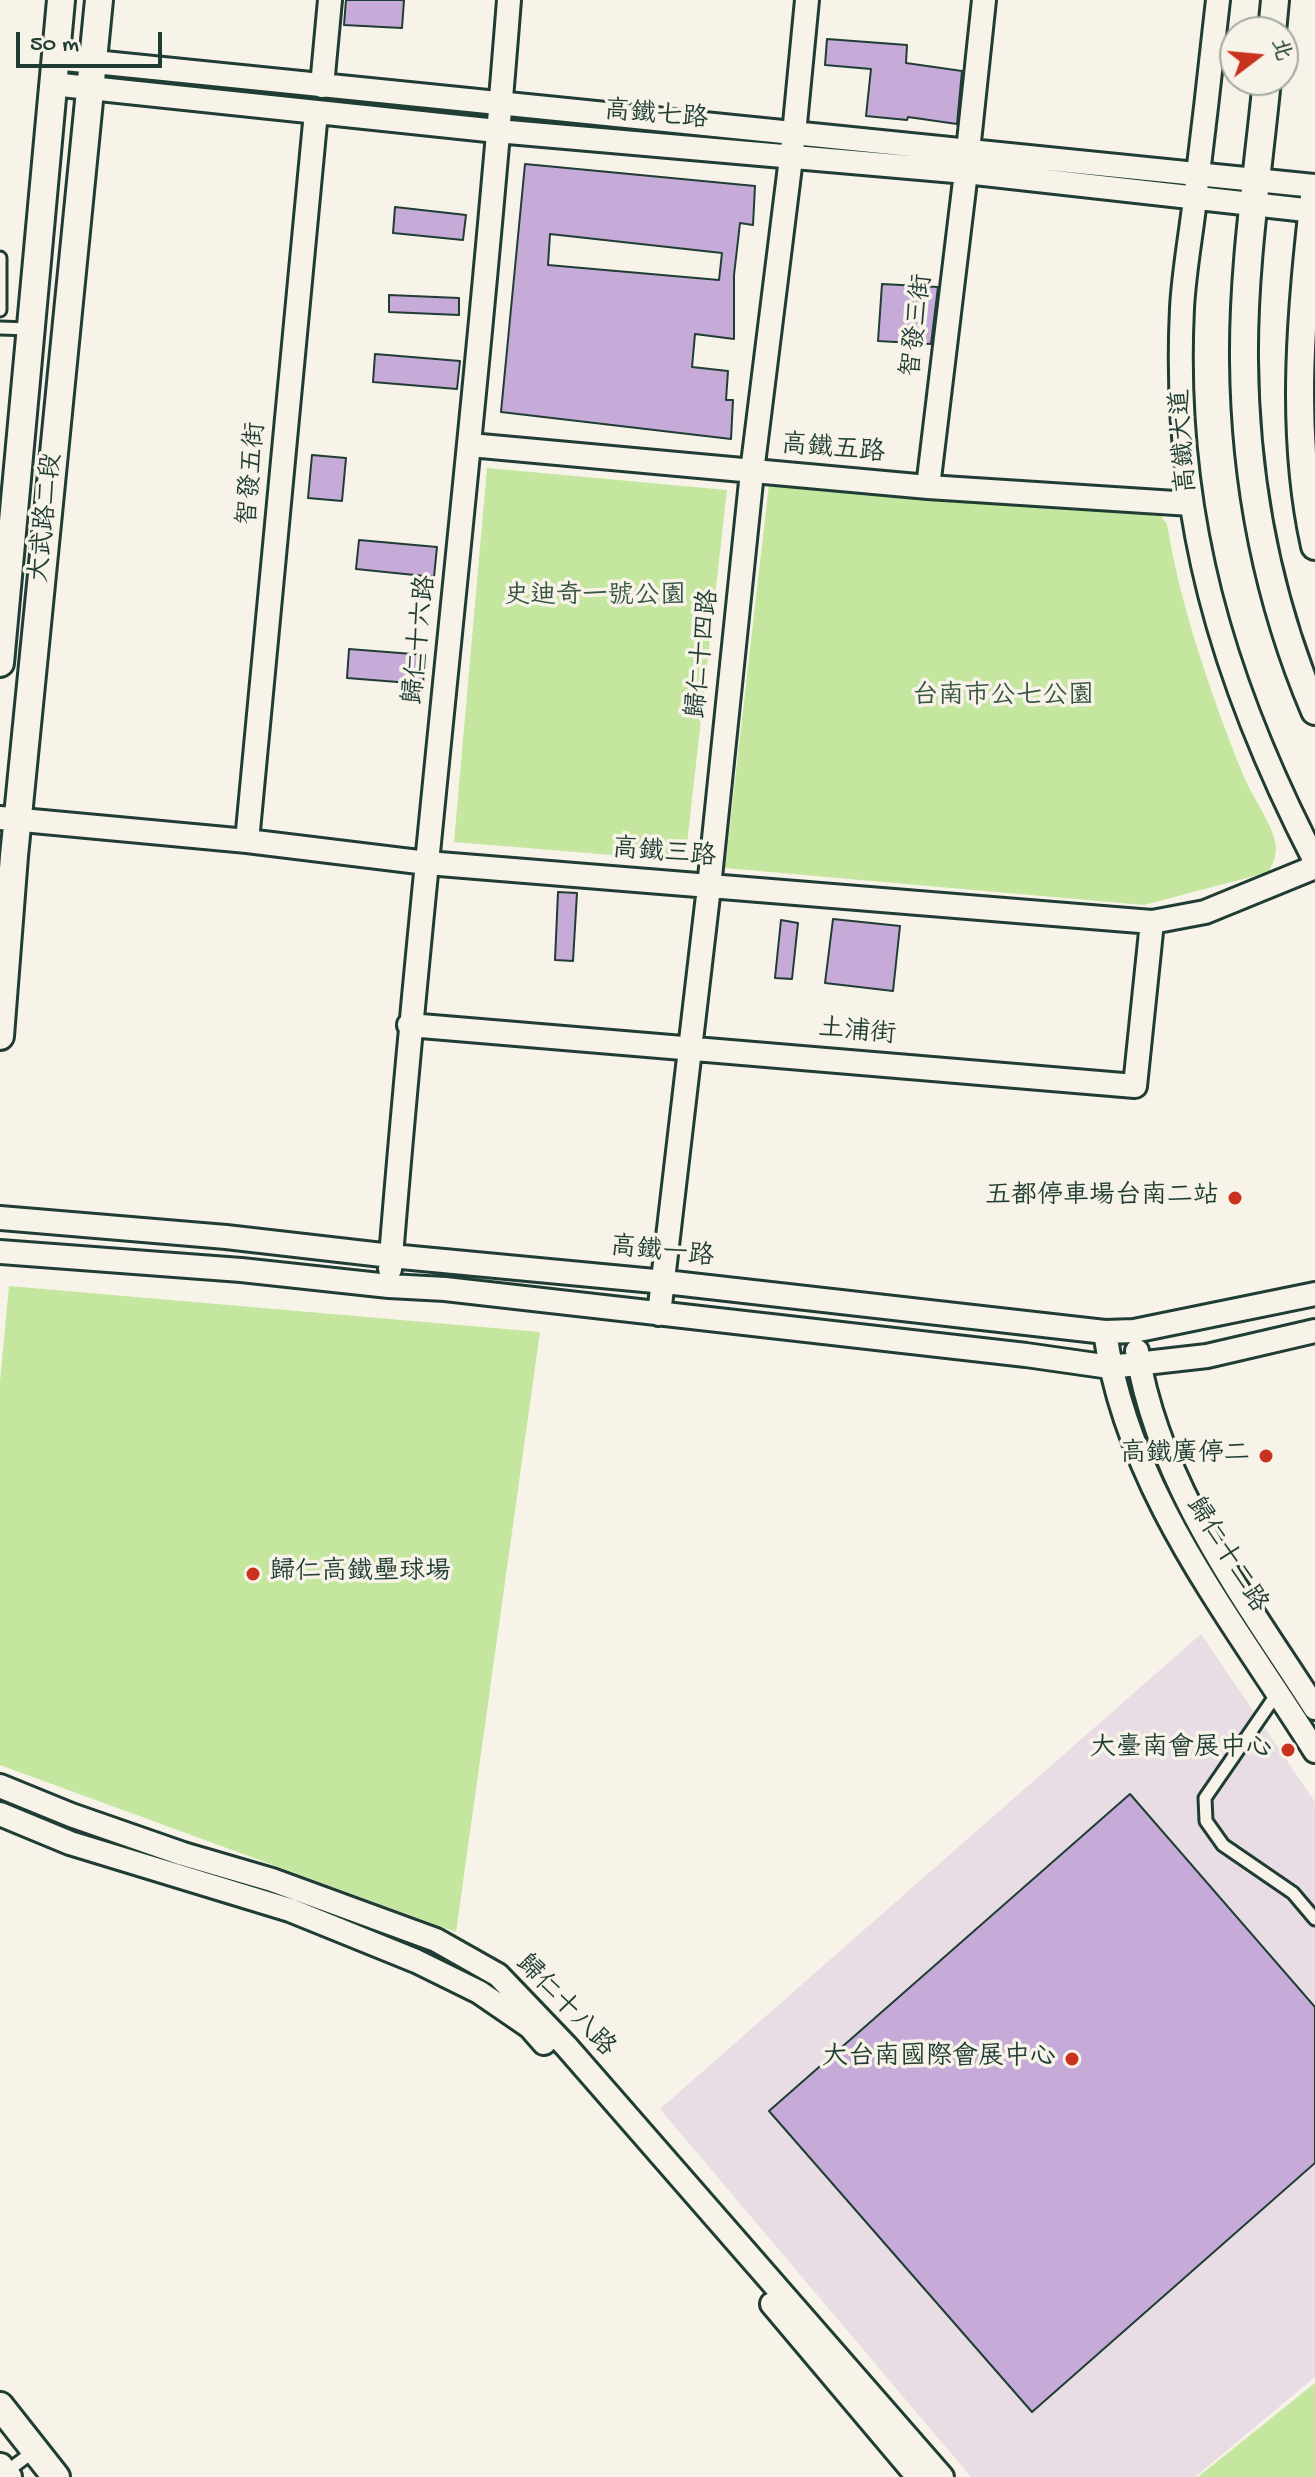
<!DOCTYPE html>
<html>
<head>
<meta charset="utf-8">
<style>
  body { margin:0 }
  #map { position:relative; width:1315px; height:2477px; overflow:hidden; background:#f7f3e8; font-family:"Gochi Hand","LXGW WenKai TC",sans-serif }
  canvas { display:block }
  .north { position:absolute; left:1219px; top:16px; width:80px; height:80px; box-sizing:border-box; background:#f7f3e8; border:2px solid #a1aaa0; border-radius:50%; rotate:74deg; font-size:22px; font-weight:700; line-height:32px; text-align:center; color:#1f3d34 }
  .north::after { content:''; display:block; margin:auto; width:28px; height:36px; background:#c8321e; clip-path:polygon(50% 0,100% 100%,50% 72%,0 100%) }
  .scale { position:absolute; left:16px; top:32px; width:146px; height:36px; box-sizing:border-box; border:4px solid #1f3d34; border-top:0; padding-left:10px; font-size:24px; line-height:28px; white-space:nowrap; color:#1f3d34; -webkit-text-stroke:6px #f7f3e8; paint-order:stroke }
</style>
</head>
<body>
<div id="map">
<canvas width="1315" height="2477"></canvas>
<div class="north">北</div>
<div class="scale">50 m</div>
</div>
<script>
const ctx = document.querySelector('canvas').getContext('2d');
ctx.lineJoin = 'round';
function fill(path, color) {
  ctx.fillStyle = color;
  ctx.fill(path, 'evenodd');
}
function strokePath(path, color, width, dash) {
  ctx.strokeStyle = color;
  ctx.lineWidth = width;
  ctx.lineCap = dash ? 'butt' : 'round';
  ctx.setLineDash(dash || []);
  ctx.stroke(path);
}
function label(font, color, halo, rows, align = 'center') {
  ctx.font = font + ' "Gochi Hand","LXGW WenKai TC",sans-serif';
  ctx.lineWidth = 7;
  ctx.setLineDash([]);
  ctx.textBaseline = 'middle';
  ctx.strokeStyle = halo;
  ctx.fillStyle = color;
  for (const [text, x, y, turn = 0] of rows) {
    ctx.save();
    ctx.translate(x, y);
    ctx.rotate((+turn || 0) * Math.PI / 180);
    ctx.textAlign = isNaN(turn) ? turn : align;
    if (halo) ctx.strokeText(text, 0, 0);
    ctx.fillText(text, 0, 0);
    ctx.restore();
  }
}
fill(new Path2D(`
  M1201 1634 1315 1802V2377L1195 2477H971L660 2109Z`), '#e8dde4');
fill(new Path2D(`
  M487 468 727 490 685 861 454 842Z
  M769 484 1161 516 1167 524C1181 609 1210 691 1241 770 1249 792 1271 821 1275 842 1278 853 1273 862 1269 872L1144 905 725 868Z
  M9 1286 540 1332 456 1932 0 1765V1382Z
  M1315 2383V2477H1198Z`), '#c4e69f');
const building = new Path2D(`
  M346 0H404L402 28 344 25Z
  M827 39 907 45 906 63 962 71 957 124 908 117 907 120 866 116 871 69 825 65Z
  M525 164 755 186 753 225 740 223 734 275V339L695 334 692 367 728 371 726 400H733L731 439 501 412ZM550 234 722 253 719 280 548 265Z
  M395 207 466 215 463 240 393 233Z
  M882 284 938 287 931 344 878 341Z
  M389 295 459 298V315L389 312Z
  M375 354 460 361 457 389 373 382Z
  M312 455 346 458 342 501 308 498Z
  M359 540 437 547 434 577 356 569Z
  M349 649 425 655 423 684 347 678Z
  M558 892 577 893 573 961 555 960Z
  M833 919 900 926 893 991 825 983Z
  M781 920 798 923 792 979 775 978Z
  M1130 1794 1315 2007V2163L1032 2412 769 2111Z`);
fill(building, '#c6abd9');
strokePath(building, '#1f3d34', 2);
const service = new Path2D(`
  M0 258V310
  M0 328 30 329
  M1278 1692 1205 1798 1206 1821 1223 1845 1293 1893 1315 1919
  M6 2472 34 2451`);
const minor = new Path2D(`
  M1218 0C1211 66 1203 133 1195 199 1191 235 1184 271 1182 308 1172 513 1222 681 1315 861
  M55 58 1315 186
  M52 84 497 131 966 172 1315 211
  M322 86 330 0
  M968 151 984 0
  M470 445 928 487 1191 504
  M928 487 966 172
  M0 818 247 841 427 863 1152 922 1205 912 1315 867
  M247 841 316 112
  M409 1025 1135 1086 1152 922
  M0 1218 226 1237 391 1256 665 1282 1105 1332 1134 1331 1315 1294
  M0 1252 241 1270 389 1286 445 1289 1026 1355 1110 1367 1207 1356 1315 1331
  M390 1269C424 846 476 424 509 0
  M659 1314 709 887 752 472 794 134 807 0
  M1105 1332C1127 1492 1232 1618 1315 1751
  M1137 1351C1159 1486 1243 1596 1315 1708
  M0 1786 71 1815 183 1854 272 1880 436 1940 498 1975 566 2046 942 2477
  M0 1814 70 1843 290 1910 416 1961 479 1992 530 2027 544 2043
  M772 2304 918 2477`);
const tertiary = new Path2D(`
  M1272 32 1275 0
  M1267 80C1258 172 1243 267 1244 360 1245 480 1268 600 1315 711
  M1315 188C1302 306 1289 429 1315 546
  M0 663 61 0
  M0 1036 14 856 99 0
  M0 2406 56 2477
  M0 2467 8 2477`);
strokePath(service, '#1f3d34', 17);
strokePath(minor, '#1f3d34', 28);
strokePath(tertiary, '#1f3d34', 32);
strokePath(service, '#f7f3e8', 11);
strokePath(minor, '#f7f3e8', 22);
strokePath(tertiary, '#f7f3e8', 26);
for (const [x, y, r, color] of [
  [1235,1198,8,"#c8321e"],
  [1266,1456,8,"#c8321e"],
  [253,1574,8,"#c8321e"],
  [1288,1750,8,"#c8321e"],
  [1072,2059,8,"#c8321e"]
]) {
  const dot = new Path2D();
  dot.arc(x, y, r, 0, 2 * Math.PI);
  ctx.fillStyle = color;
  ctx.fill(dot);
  strokePath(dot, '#f7f3e8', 3);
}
label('26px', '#1f3d34', '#f7f3e8', [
  ["高鐵七路",656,117,5],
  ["智發三街",919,326,-83],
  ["高鐵大道",1186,441,-94],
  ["高鐵五路",833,451,5],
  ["智發五街",254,474,-85],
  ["大武路二段",48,518,-84],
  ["歸仁十六路",422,640,-84],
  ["歸仁十四路",705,654,-84],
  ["高鐵三路",664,855,5],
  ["土浦街",857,1034,5],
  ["高鐵一路",662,1254,6],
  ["歸仁十二路",1225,1556,58],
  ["歸仁十八路",564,2007,46]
]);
label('26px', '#385644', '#f7f3e8', [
  ["史迪奇一號公園",595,598],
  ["台南市公七公園",1003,698]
]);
label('26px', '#1f3d34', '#f7f3e8', [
  ["五都停車場台南二站",1219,1198],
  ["高鐵廣停二",1250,1456],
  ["歸仁高鐵壘球場",269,1574,"left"],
  ["大臺南會展中心",1272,1750],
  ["大台南國際會展中心",1056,2059]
], 'right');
</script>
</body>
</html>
